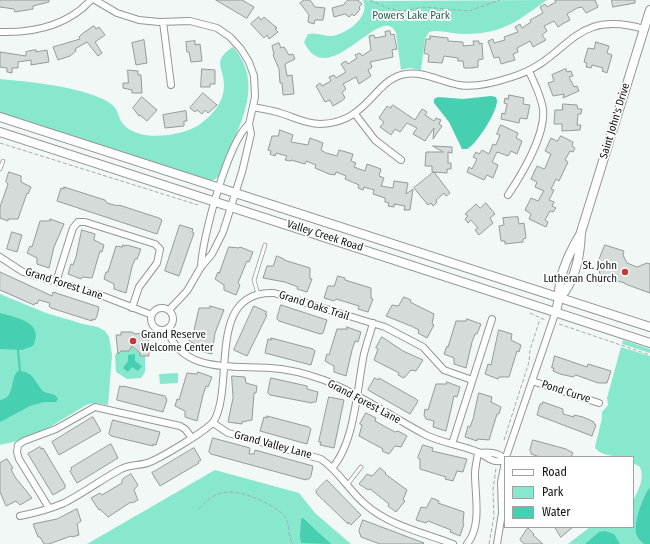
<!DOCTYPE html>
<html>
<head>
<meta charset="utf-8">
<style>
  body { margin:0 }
  #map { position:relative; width:650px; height:544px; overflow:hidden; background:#f2f8f6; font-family:"Fira Sans Condensed",sans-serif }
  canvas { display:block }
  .legend { position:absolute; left:504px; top:456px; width:130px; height:72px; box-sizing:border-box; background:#fff; border:1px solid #a0a1a1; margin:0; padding:5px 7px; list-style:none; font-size:12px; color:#121414 }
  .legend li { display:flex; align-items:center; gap:8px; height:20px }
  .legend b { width:20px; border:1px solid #a0a1a1 }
</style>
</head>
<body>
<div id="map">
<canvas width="650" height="544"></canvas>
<ul class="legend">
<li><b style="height:5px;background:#fff"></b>Road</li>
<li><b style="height:11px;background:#87e8ce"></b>Park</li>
<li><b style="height:11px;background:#46cfb0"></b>Water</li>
</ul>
</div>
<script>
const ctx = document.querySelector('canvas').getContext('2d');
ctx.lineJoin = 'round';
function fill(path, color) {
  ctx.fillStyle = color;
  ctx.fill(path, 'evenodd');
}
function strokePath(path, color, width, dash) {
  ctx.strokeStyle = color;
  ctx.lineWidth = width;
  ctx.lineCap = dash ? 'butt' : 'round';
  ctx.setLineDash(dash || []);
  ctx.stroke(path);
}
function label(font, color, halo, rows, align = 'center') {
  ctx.font = font + ' "Fira Sans Condensed",sans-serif';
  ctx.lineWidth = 3.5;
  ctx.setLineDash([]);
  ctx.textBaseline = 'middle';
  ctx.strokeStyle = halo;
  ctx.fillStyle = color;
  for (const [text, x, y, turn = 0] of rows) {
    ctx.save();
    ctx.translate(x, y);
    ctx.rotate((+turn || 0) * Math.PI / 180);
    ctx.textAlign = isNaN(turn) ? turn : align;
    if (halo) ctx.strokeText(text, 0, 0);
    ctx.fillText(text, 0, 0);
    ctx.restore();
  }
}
fill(new Path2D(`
  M363 0 378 1 547 0C516 22 503 34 463 34 452 34 439 29 429 32L425 39 421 70 409 68 401 70 396 33C382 0 328 94 304 42L308 34C316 32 324 36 332 36 347 34 371 16 363 0Z
  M233 47C269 88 233 134 219 176L214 180H207L0 113V79C31 82 64 85 93 95 101 98 114 103 117 111 119 116 120 121 124 125 141 143 186 136 203 122 214 113 224 101 224 86 224 67 211 61 233 47Z
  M0 294 46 313 83 324 98 327 105 331 109 337 112 355 108 405 96 403 88 404 48 428 17 441 0 445Z
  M623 340 650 349V353L622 344Z
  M131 346 137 351 140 349V356H145V372L141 378 127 379 116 372 115 355 118 351Z
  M621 347 650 356V487C643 495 633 523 636 534 637 538 640 541 644 544H568L590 527H633C633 520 631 508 633 501 638 490 645 480 640 467L633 463V457C623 457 599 457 595 447L602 418V412L608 405 607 398Z
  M178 373V383L160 384 159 374Z
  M215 470 299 493 315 513 351 544H87Z`), '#87e8ce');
fill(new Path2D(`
  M491 96 496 97 497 101C497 112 477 144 467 149H462L449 122 434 103V99L438 97 463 99Z
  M0 313C17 318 45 322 33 346L22 350 0 349Z
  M135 354V361L142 366 138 371 132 367 128 372 123 368 128 361V355Z
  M18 371C34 371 34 382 44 392L55 395 58 399 56 402H44L30 406 0 422V400C16 398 9 379 18 371Z
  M650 487V544H644C640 541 637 538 636 534 633 523 643 495 650 487Z
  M303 518 331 544 301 543 300 536 301 519Z
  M605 531 614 534 620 544H585L599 532Z`), '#46cfb0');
strokePath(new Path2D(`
  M18 350 20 371`), '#46cfb0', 2);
const building = new Path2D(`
  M0 0H49V2L33 6V9L15 12 14 9 0 7Z
  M216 0H242L254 7 247 18Z
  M305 0H310L315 7 325 8 323 20H315L314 24 308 22 309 15 300 3Z
  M348 0H358L362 4 359 7 360 9 358 12 354 16 352 14 349 17 345 14 334 17 332 8 343 5Z
  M555 0H595L598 7 586 13 582 7 577 8 567 14 570 20 564 23 558 27 554 21 544 26 547 31 542 35 546 40 533 47 530 41 517 48 518 52 513 54 515 60 501 64 499 57 494 58 488 41 493 39 494 43 505 40 504 37 518 32 515 27 520 24 522 28 531 22 530 20 543 13 540 7 545 4 547 7 556 2Z
  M612 0H635V3L613 7Z
  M259 17 261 20 264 17 277 28 275 29 278 32 269 39 267 35 264 38 251 24Z
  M94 26 96 29 99 27 105 35 95 42 102 53 98 56 87 42 75 49 76 51 70 56 58 60 53 47 80 39 79 37 82 34Z
  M390 31 391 35 394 34 397 49 392 50 393 57 370 62 372 67 368 70 371 76 359 84 356 77 343 84 346 89 342 92 345 98 340 102 333 106 330 100 325 102 316 86 320 83 322 86 331 81 329 77 334 75 336 78 346 72 341 64 346 61 348 64 357 58 355 55 360 53 362 56 371 50 369 36 374 35 375 38 386 36 385 32Z
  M430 36 448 38V41L463 42V46L474 45 473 41H479V44L482 43 483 59 478 60V67L471 68H464L463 61H458V58L444 56 442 63 428 62 429 55 424 53 426 39H430Z
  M144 40 147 63 136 65 132 43Z
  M195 41V45L200 44 202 61 191 62 189 52H187L186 42Z
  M596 42 609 46 607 53 612 55 607 73 602 71 603 68 592 65 591 68 586 67 587 63 584 62 588 48 594 49Z
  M279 43 281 48 284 47 289 55 293 54 295 59 285 64 287 76 292 75 294 94 283 95 282 83H280L279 69 273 55 274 54 272 46Z
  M36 50V52L47 50 49 62 31 65V60L18 62V68H12V73L7 72V68L0 67V52L26 56V52Z
  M202 69 215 70V84H210V87H201Z
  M566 69 567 72 571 71 573 76 569 77 574 87 577 86 579 91 563 98 564 94 553 96 548 83 554 81 552 75Z
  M128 70 138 71V75H141L142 93H132V90L123 88V83H128Z
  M203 93 217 105 208 113 205 110 202 114 197 110 195 112 190 108Z
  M509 95 524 98 523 104 530 105 527 119 520 118 519 123 501 119 502 113 505 114 507 104 504 103 505 98 508 99Z
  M142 97 157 110 147 121 140 115 139 116 133 108Z
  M563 104 577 105 578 109H582L581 114H578L577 125H581L580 130 562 131V124H554L555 110H562Z
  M393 105 415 120 422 109 427 112 425 115 434 121 436 118 441 120 439 124 442 126 433 139 434 128 425 141 413 134 417 128 407 123 400 132 395 129 391 135 380 127 384 122 379 118 387 106 390 108Z
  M186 111 187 121H184V126L165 128 163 115Z
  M501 125 518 133 516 138 522 141 517 154 511 151 508 156 497 152 492 162 498 165 493 178 487 175 484 180 467 172 469 167 472 169 477 159 473 157 476 152 479 154 482 150 489 154 493 144 496 145 500 135 497 134Z
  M280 130 293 135 291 142 308 145 310 138 323 143 321 150 326 153 337 156 339 150 353 154 351 161 356 163 354 167 365 171 367 164 381 169 379 176 384 178 381 186 393 188 394 181 408 183 406 194 413 189 410 210H404L405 206 394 204V207L388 206 389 203 385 202V198L373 194 374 190 364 187 363 190 358 188 359 185 345 179 346 176 336 172 335 175 329 174 315 168 316 165 306 161 305 164 291 160V161L285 160 287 156 276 153 275 156 270 154 271 151 268 150 272 136H278Z
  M561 136 573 142 572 146 575 148 573 152 570 151 565 160 568 162 559 181 556 179 551 189 554 190 549 200 554 202 552 206 556 208 553 212 550 211 545 220 548 222 546 227 529 219 531 214 525 210 531 198 538 201 544 191 535 187 537 182 531 179 537 166 544 169 545 168 551 154 545 151 551 138 557 141Z
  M433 146 452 147V153L448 152V163H451V169H447V173L432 172V166H425L426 152H443Z
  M9 172 21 176V182L31 187 28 194 27 193 18 219H8V221L0 218V207L8 184 6 182Z
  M434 172 450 193 446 196 444 193 436 200 437 202 433 206 431 203 428 205 414 188Z
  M64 187 105 200 107 203 118 206 119 205 159 218 162 220 157 234 57 201 61 188 64 189Z
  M486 203 495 214 490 218 493 223 479 235 475 230 478 228 471 220 468 223 465 219 468 216 465 214 476 204 480 208Z
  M518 217 519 224 524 223 526 238 523 239V242L505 244V241H501L499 226 504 225 503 218Z
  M50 219 64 224 54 247 49 268 37 264V258L27 253 30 246 32 247 40 221H50Z
  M180 225 193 229 192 232 194 233 179 276 165 271Z
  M82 230 95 234 94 240 104 245 102 252 100 251 92 278 82 277 81 279 68 274 71 264 73 265 76 257Z
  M12 232 22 235 17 252 7 249Z
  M123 245 126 246 127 245 141 249 137 259H135L132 267 126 293 114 289V284L104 279 106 272H108L116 246 122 247Z
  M605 245 624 251 623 255 627 263 637 267 647 263 650 264V293L625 284V283L601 277 597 265Z
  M229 247 239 248 240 247 253 252 249 262 247 261 238 283 240 285 236 295 224 290V285L215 279 218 272 219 273Z
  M277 256 284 259V260L310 268V279H312L307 292 297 289 298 287 285 282 263 278 267 266H273Z
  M0 272 52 296 53 292 99 307 97 316 95 320 92 319V321L51 308 49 306 50 303 39 300 37 304 35 303 34 305 0 290Z
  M338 276 345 278V280L371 288V298L373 299 368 312 358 309 359 306 336 299 334 301 324 298 328 286H334Z
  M404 297 411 300 410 302 434 314 432 324 434 325 427 338 418 333 419 330 411 326 386 316 392 305 398 306Z
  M281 305 327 320 323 333 320 334 279 321 277 319Z
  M210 306 224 310 215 333 212 354 199 351V346L189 341 191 334 193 335 199 308H210Z
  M254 306 267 312 265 314 267 315 247 356 234 350Z
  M467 319 481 324 477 334H475L472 342 466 368 454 364V358L444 354 447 346 448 347 456 321H466Z
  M347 327 361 332 358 342 355 341 352 350 346 376 334 372V366L325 361 327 354 329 355 337 329H347Z
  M499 330 512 334 511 340 521 345 519 352 517 351 509 377H499L498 379 485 374 488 364 491 365 493 356Z
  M145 331 150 335 148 337 149 356H140V353L132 346 129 351H121L118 354 116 335H121V332H132L135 334 143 333Z
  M382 337 403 351 423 360 416 371 411 370 404 378 398 375 399 373 374 360 378 349 376 348Z
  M271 338 313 349 315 351 311 365 265 353 268 339 271 340Z
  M555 356 587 367 588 364 611 371 607 383H598L576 375 573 377 560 374 553 371 554 368H552Z
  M198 372 212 377 208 387 206 386 203 395 197 421 185 417V411L175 406 177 399 179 400 187 373 197 374Z
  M232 376 245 377 246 383 257 386 256 393H254L252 420 242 422V424L228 422 233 398Z
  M271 378 307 386V389L318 392 316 402H313L312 403 270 395 268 393Z
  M375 378 378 380 379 378 416 399 418 401 410 414 368 390Z
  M447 382 460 387 457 397 454 396 452 405 446 431 433 427 434 421 426 419 424 415 425 409 428 410 436 384H446Z
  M120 386 123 387V386L165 396 167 400 163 412 117 400Z
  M479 393 492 397 491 402 501 407 499 414H497L489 440 477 439V441L465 437 468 426 470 427 473 419Z
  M329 397 344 400 334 448 320 445 321 442H319Z
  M543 402 563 409V414L574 417V415L583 417 594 422V424L596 425 592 436 537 415 540 404H542Z
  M366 413 376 418 375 421 395 432 398 431 407 436 401 447 395 446 389 454 382 451 383 449 359 436 362 425 360 424Z
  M267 416 309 427 311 429 307 444 260 431 264 417 267 418Z
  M93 417 101 431 59 455 52 442Z
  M113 420 160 432 156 445 153 444V446L111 436 109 434Z
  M213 438 250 448 249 454H254L255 450 313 466 311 476 309 479H306V480L211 454 209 452Z
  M533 440 566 449 573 453 571 457H540L531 454V452L530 451Z
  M111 444 118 458 77 483 70 471 72 469 71 468Z
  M423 445 433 448 432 451 467 459 463 472 457 471 453 481 445 479 446 477 420 469V459L418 458Z
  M40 447 41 449 43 448 65 485V488L53 495 28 454Z
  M194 448 201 460 198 462 199 463 160 486 152 473Z
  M7 459 13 468 11 469 15 477 32 498 20 505 16 501 6 506 0 492V463Z
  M380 468 386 473 385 474 407 490 403 500 405 501 396 512 388 506 389 504 370 489 368 490 359 484 367 474 372 476Z
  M131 474 138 485 134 490 138 500 132 503 131 502 108 517 100 509 99 510 91 498 100 493 102 495 122 483V480Z
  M327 480 361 515 351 525 349 522 348 524 317 494 316 491Z
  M432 498 439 501 438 503 464 512 463 523 464 524 460 536 450 532 451 530 428 521 426 523 416 520 421 507 426 508Z
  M77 509 81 521 77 524 79 535 72 537 71 536 49 544H44L40 537H38L33 524 57 519Z
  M363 520 424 543 423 544H380L361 537 359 531Z
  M555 527H573L561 537Z
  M528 528 534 534 533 535 543 544H524L520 540Z`);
fill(building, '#d5dbd9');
strokePath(building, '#949a98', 1);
const lane = new Path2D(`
  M0 169 3 161
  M258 294 254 280 265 245
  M347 485 361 467`);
const street = new Path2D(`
  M95 0 117 13 139 20 159 22 190 21 217 28 230 37 241 49 249 62 254 76 255 97 249 124 251 134 242 172 223 232 212 254 201 267 187 291 169 310
  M163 22 171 85
  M0 32C34 33 67 26 91 0
  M253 107C262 109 271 110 280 113 294 117 305 124 320 124 369 123 374 78 406 74 423 71 442 82 459 85 475 88 497 82 512 77 571 59 570 8 644 29
  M355 114 375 140 401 160
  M508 195C522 174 546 134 543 109 541 95 534 83 529 71
  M0 257 23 272 103 296 152 315
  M201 267C202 238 228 142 249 124
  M56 282 73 228 78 222H85L155 244 160 249 157 263 139 287 132 308
  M151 319a11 11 0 1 1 22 0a11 11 0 1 1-22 0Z
  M167 329C182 374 232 365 271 368 289 369 307 374 324 380 360 394 392 417 426 435 442 443 461 445 478 452 488 457 492 464 505 460
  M532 381 599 403
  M213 423 228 433 321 459C339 471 350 492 366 505 390 526 425 533 453 544
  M452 444 492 319
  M478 453C489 452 497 452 505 459
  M506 457 556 311
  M332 468C354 444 357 391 363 359 365 347 370 335 373 323
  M49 508 19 459 17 452 18 445 24 441 56 429 95 407 180 426 185 429 192 438
  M20 516C35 513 50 509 64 503 84 493 102 479 121 469 131 464 141 466 150 462 162 457 208 430 214 421 235 384 206 290 274 293L385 327 423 347 444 370 472 380
  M467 544C482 526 475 496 475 474 475 467 477 460 478 453
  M497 544 502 513 501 482 505 462`);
const secondary = new Path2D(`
  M0 117 650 327
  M0 132 650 343
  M560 298C576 279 580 256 581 232L650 10
  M556 311C560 299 558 294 560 283 563 265 572 248 581 233`);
strokePath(lane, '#919795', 4.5);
strokePath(street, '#919795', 8);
strokePath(secondary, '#919795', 10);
strokePath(new Path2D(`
  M370 0 387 8 402 11 424 7 469 11 500 0
  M0 143 198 205
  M530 313 545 320
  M559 324 650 355
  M504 440 529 362 530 350 540 319
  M199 509C219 484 241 491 266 503 273 507 280 510 285 517 291 526 287 536 293 544
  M489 544 494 516 493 490 496 468`), '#a6aba9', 1, [4, 2]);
strokePath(lane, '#fff', 3);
strokePath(street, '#fff', 6);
strokePath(secondary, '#fff', 8);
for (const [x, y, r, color] of [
  [625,272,4,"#c63738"],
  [133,341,4,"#c63738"]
]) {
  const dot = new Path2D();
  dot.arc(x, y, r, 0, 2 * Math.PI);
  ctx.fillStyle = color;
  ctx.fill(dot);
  strokePath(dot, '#fff', 1.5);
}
label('11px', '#2c6255', '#fff', [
  ["Powers Lake Park",411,16]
]);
label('11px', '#121414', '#fff', [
  ["Saint John's Drive",615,121,-73],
  ["Valley Creek Road",325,236,18],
  ["Grand Forest Lane",64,284,18],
  ["Grand Oaks Trail",314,306,18],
  ["Pond Curve",566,392,18],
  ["Grand Forest Lane",364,402,28],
  ["Grand Valley Lane",273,445,15]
]);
label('11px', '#121414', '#fff', [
  ["St. John",617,266],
  ["Lutheran Church",617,279],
  ["Grand Reserve",141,335,"left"],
  ["Welcome Center",141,348,"left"]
], 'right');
</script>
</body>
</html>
